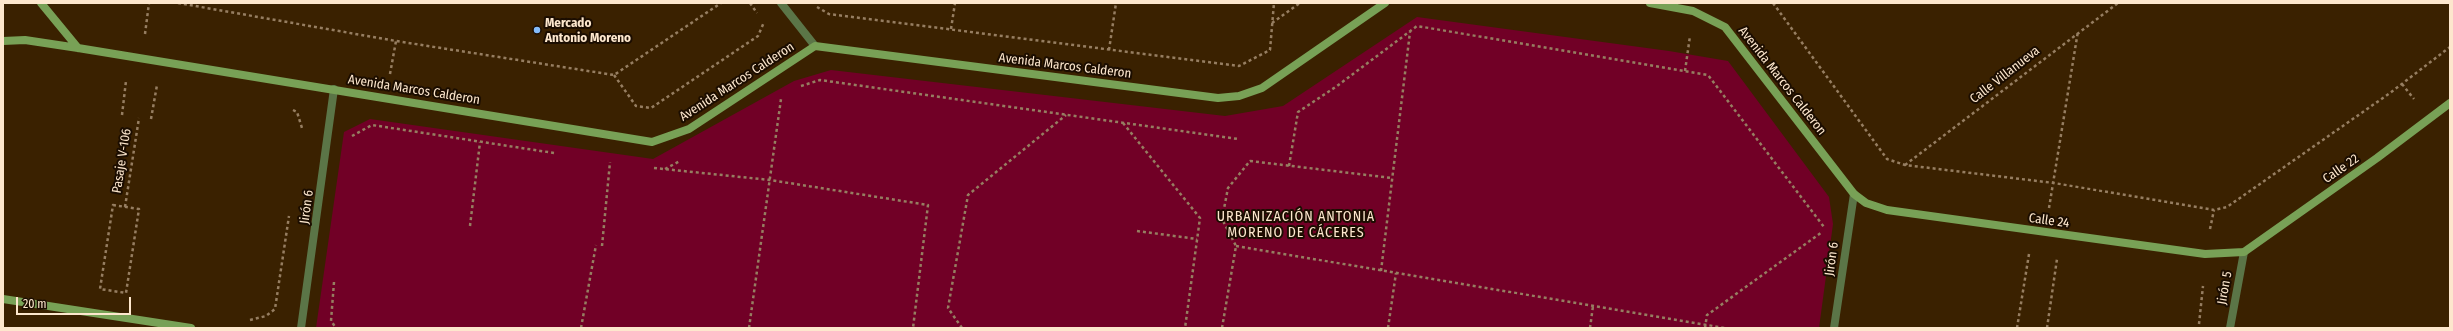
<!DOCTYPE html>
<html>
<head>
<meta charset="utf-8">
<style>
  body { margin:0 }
  #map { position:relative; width:2453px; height:331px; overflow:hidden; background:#3a2100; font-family:"Fira Sans Condensed",sans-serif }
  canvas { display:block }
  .frame { position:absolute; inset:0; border:4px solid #fde7cd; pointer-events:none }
  .scale { position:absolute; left:16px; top:297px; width:115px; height:18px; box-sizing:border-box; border:2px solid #fde7cd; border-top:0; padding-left:5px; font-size:12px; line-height:14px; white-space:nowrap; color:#fde7cd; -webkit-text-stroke:3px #1b0d00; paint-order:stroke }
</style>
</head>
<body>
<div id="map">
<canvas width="2453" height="331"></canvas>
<div class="frame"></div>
<div class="scale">20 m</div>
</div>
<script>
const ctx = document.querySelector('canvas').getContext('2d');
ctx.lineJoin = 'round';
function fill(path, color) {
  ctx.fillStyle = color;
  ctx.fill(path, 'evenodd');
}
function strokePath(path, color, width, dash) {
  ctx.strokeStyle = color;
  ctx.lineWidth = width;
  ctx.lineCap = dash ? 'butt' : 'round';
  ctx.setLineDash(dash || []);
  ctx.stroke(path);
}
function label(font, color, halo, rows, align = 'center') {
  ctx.font = font + ' "Fira Sans Condensed",sans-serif';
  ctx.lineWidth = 4;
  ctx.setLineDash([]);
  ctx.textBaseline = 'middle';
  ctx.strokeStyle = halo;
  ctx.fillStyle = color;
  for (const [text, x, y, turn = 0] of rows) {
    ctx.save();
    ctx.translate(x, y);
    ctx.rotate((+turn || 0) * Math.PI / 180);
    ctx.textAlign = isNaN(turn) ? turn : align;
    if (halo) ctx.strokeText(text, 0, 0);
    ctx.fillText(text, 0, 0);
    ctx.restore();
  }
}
fill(new Path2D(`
  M1417 17 1669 51 1728 61 1829 197 1833 224 1819 328H316L344 132 370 119 653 159 794 81 831 70 1225 116 1283 106Z`), '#710026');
strokePath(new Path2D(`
  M178 3 396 41 614 75 721 3
  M750 3 757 13
  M1773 3 1887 159 1905 165 2054 183 2214 210 2227 207 2390 93 2450 47
  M817 7 829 14 1239 66 1270 50 1274 3
  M1272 23 1300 3
  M951 29 955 3
  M145 34 149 3
  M1109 50 1116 3
  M1685 71 1690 36
  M390 74 396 41
  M614 75 636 106 651 108 758 36 764 22
  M2402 84 2414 99
  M801 86 820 80 1238 139
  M293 110 297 112 302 128
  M122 115 126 81
  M151 119 157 85
  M1123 123 1200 218 1185 328
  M352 136 372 125 554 153
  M1905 165 2118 3
  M1289 166 1298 112 1337 86 1417 26 1708 75 1824 227
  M654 168 770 180 928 205 913 328
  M665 169 680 161
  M113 205 139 209 126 293 100 289Z
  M125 207 139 118
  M2049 208 2078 31
  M470 226 480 142
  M2210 229 2214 210
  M1137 231 1197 239
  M602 246 610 162
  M1236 246 1725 328
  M1381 271 1410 32
  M334 282 331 321 336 328
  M250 320 266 316 275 309 289 216
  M2199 324 2203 286
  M581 328 596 245
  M749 328 781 99
  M962 328 948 308 968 195 1066 115
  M1222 328 1236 246 1222 219 1228 188 1250 161 1392 178
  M1388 328 1396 273
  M1590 328 1593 306
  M1705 328 1707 315 1822 232
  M2017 328 2029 254
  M2047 328 2057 259`), '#967e61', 2.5, [3, 3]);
strokePath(new Path2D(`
  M781 3 815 46`), '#5b7547', 8);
strokePath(new Path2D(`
  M301 328 334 89
  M1834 328 1854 194
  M2230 328 2244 252`), '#5b7547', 8);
strokePath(new Path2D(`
  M41 3 78 48
  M1650 3 1693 11 1725 27 1854 194 1866 203 1887 210 2205 254 2244 252 2377 158 2450 103
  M3 41 25 40 78 48 652 142 689 129 815 46 1218 98 1239 96 1262 88 1385 3
  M3 299 191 328`), '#78a156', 8);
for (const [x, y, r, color] of [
  [537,30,4,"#84bcfb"]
]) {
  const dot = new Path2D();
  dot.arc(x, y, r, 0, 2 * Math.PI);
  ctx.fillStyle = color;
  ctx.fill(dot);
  strokePath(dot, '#1b0d00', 1.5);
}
label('bold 13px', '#fde7cd', '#1b0d00', [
  ["Mercado",545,23],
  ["Antonio Moreno",545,38]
], 'left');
label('13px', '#fde7cd', '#1b0d00', [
  ["Avenida Marcos Calderon",1065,66,7],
  ["Calle Villanueva",2005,75,-38],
  ["Avenida Marcos Calderon",1782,81,52],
  ["Avenida Marcos Calderon",737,82,-33],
  ["Avenida Marcos Calderon",414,90,9],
  ["Pasaje V-106",122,161,-81],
  ["Calle 22",2341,169,-35],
  ["Jirón 6",307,207,-82],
  ["Calle 24",2049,221,8],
  ["Jirón 6",1832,259,-82],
  ["Jirón 5",2225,288,-80]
]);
ctx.letterSpacing = '1px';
label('14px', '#fde7cd', '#1b0d00', [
  ["URBANIZACIÓN ANTONIA",1296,217],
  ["MORENO DE CÁCERES",1296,233]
]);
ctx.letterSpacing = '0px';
</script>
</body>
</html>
